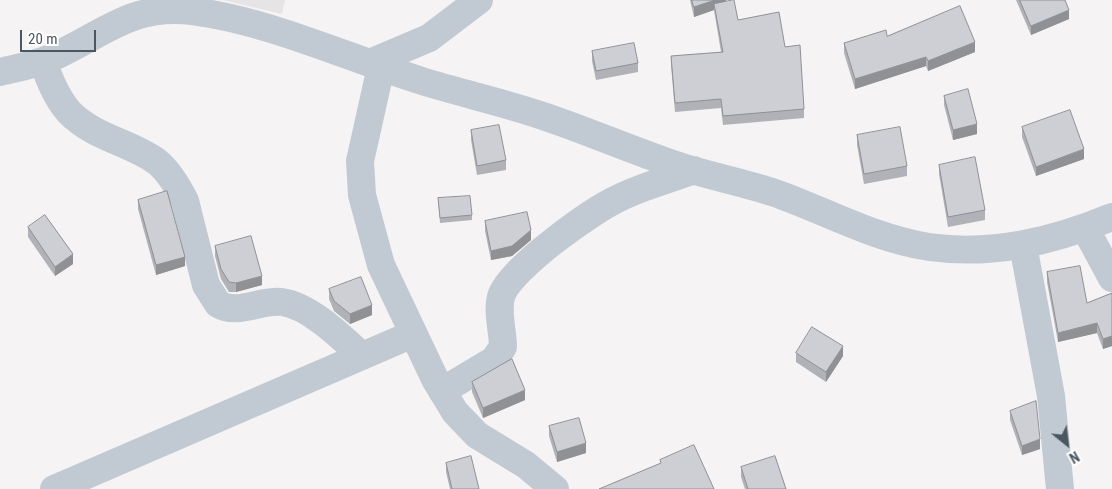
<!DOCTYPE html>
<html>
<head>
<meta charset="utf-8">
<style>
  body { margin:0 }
  #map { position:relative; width:1112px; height:489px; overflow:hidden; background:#f5f3f3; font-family:"Roboto Condensed",sans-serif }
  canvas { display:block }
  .north { position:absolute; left:1042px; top:419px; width:50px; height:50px; -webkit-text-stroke:4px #fff; paint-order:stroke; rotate:151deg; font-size:14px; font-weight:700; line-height:20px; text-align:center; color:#4a5661 }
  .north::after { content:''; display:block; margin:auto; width:18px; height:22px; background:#4a5661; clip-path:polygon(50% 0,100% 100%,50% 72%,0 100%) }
  .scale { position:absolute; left:20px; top:30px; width:76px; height:22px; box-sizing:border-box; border:2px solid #4a5661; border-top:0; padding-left:6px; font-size:15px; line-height:18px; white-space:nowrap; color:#4a5661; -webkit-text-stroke:4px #fff; paint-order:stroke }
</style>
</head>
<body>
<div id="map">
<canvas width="1112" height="489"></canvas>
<div class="north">N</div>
<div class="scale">20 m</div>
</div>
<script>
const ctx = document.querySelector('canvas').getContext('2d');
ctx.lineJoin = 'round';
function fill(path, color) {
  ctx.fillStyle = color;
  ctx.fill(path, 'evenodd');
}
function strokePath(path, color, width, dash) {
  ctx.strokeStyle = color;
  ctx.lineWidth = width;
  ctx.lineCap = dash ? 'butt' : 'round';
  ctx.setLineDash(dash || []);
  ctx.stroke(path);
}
fill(new Path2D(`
  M223 0H285L282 14Z`), '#e6e4e5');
strokePath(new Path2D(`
  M43 61C49 79 56 97 69 112 93 137 129 142 156 161 169 171 178 187 185 201L206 285 218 304C238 316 260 299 282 302 310 306 341 337 362 356
  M370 63 429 38 479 0
  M381 67 360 161 362 195 381 265 435 379 455 412 477 435 526 465 555 489
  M0 72C17 68 34 65 51 58 103 35 130 4 192 11 270 21 348 58 422 81 464 94 506 103 546 117 587 131 627 148 667 162 702 175 740 181 775 193 826 211 875 239 929 247 993 256 1054 241 1112 217
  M1085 228 1112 278
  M1023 245 1051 396 1060 489
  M442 391 494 360 503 347C503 331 496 309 502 294 513 267 591 211 619 198 640 187 671 179 694 170
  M54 489 413 334`), '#c1cad2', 28);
fill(new Path2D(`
  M690 0H726V1L738 20 785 47 804 109V118L723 125 721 108 675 112 671 65V56L721 52 714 10 694 17Z
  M1016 0H1065L1069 19 1031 35Z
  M887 36 975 52 928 71 926 66 855 89 844 53V43Z
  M592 51 638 63V72L596 80 592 61Z
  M944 96 977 134 953 140 944 105Z
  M1022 127 1084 159 1036 176 1022 137Z
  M471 130 506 160V170L477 175 471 140Z
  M857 135 907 166V176L864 184 857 145Z
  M939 165 985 210V220L948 227 939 174Z
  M438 198 472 215V220L440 223Z
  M138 200 185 266 156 275 138 209Z
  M485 221 531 240 512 256 491 260 485 231Z
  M28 227 73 264 55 276 28 237Z
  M215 246 262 285 236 292H229L221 279 215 256Z
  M1047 272 1087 303 1112 293V346L1103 349 1097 333 1058 342 1047 282Z
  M329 289 372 315 350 324 334 311 329 299Z
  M796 353 843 356 826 382 796 362Z
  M472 382 525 400 483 418 472 392Z
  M1010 411 1040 449 1022 455 1010 420Z
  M549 426 586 453 557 462 549 436Z
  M446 463 479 489H450L446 472Z
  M741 467 786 489H745L741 477Z`), '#b0b2b7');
fill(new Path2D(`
  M715 0H726V6L714 4V10L694 17V7Z
  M1069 10V19L1031 35V26Z
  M975 42V52L928 71V61Z
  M926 57V66L855 89V79Z
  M977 124V134L953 140V130Z
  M1084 149V159L1036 176V167Z
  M531 230V240L512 256 491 260V251Z
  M73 254V264L55 276V267Z
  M185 257V266L156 275V265Z
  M262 276V285L236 292V283Z
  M372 305V315L350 324V314Z
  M1097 323V333L1058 342V333Z
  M1112 336V346L1103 349V339Z
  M843 346V356L826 382V372Z
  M525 390V400L483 418V408Z
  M1040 439V449L1022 455V446Z
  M586 443V453L557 462V452Z`), '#909195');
const building = new Path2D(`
  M692 0H715L694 7Z
  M734 0 738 20 779 12 785 47 800 45 804 109 723 116 721 99 675 103 671 56 723 52 714 4Z
  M1020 0H1065L1069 10 1031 26Z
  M960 6 975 42 928 61 926 57 855 79 844 43 886 30 887 36Z
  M634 43 638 63 596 71 592 51Z
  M968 89 977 124 953 130 944 96Z
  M1070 110 1084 149 1036 167 1022 127Z
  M499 125 506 160 477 166 471 130Z
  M900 127 907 166 864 174 857 135Z
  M975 157 985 210 948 217 939 165Z
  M167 191 185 257 156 265 138 200Z
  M470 196 472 215 440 218 438 198Z
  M527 212 531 230 512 246 491 251 485 221Z
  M45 215 73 254 55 267 28 227Z
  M251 236 262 276 236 283 229 282 221 269 215 246Z
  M1080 266 1087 303 1112 293V336L1103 339 1097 323 1058 333 1047 272Z
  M361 277 372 305 350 314 334 301 329 289Z
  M812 327 843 346 826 372 796 353Z
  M512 359 525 390 483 408 472 382Z
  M1036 401 1040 439 1022 446 1010 411Z
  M579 418 586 443 557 452 549 426Z
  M694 445 714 489H599L661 463 660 460Z
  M471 456 479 489H452L446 463Z
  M775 456 786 489H748L741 467Z`);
fill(building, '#cdcfd5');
strokePath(building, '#909195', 1);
</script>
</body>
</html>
